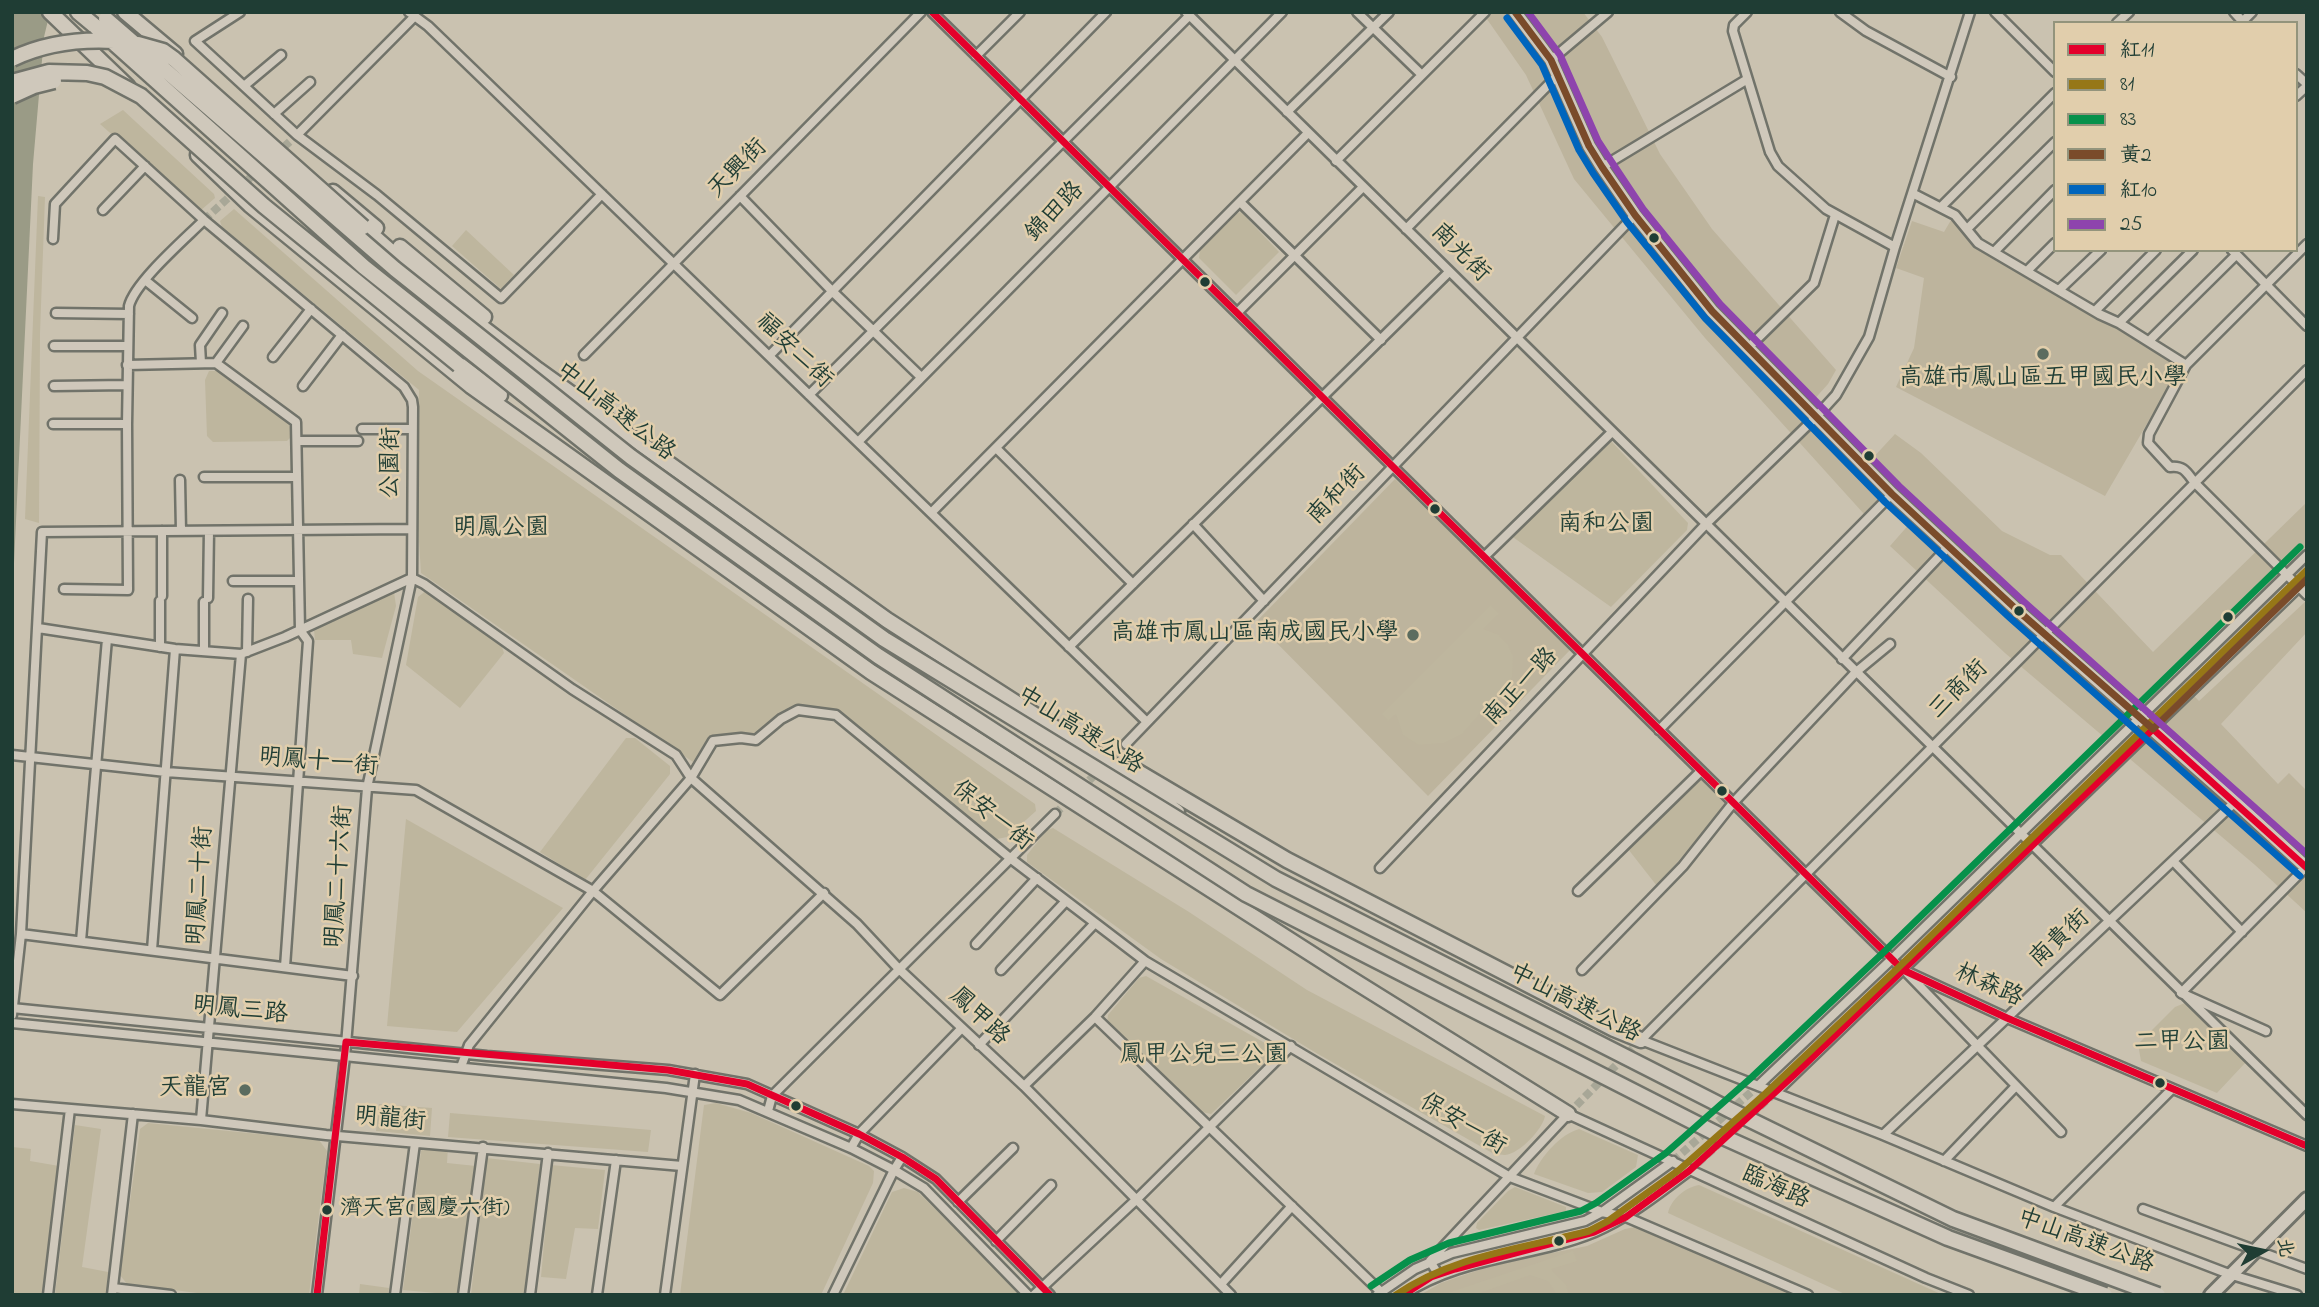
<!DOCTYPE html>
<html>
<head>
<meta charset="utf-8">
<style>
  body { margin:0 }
  #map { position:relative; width:2319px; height:1307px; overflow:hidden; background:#cac2b0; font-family:"Indie Flower","LXGW WenKai TC",sans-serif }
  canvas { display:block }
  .frame { position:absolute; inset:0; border:14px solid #1f3d34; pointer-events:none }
  .legend { position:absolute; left:2053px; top:21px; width:245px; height:231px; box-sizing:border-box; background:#e1ceac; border:2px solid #93947c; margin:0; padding:9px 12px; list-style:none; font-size:21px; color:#1f3d34 }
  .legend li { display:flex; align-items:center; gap:14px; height:35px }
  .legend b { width:35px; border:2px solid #93947c }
  .north { position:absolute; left:2228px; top:1216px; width:70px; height:70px; -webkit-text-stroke:5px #e1ceac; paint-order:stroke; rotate:81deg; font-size:19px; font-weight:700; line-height:28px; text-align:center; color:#1f3d34 }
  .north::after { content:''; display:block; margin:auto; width:24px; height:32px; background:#1f3d34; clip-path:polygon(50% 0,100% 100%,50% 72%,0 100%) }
</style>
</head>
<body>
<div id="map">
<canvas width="2319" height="1307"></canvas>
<div class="frame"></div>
<ul class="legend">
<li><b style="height:9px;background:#e4002b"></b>紅11</li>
<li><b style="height:9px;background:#967717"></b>81</li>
<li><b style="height:9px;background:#06914b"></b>83</li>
<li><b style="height:9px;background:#7a4b2a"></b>黃2</li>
<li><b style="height:9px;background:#0065bd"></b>紅10</li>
<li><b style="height:9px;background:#8e44ad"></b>25</li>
</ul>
<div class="north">北</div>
</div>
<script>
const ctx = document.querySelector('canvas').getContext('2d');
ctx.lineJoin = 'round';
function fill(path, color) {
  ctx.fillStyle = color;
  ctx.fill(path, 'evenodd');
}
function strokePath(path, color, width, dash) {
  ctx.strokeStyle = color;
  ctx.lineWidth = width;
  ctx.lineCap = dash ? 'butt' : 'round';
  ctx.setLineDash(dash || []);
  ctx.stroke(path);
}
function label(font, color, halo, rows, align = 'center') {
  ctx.font = font + ' "Indie Flower","LXGW WenKai TC",sans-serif';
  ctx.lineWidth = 5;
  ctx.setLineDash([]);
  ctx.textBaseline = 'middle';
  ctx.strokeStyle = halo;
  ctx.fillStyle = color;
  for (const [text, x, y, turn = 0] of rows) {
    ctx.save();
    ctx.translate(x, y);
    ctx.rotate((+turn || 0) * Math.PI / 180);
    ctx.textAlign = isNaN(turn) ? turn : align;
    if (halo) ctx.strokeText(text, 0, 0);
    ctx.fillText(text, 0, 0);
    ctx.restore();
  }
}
fill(new Path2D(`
  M1482 12H1583L1602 37 1660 154 1712 229 1836 370 1828 384 1811 403 1870 461 1895 434 1921 453 2002 531 2050 555H2061L2153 652 2307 502V546L2173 674 2199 701 2307 600V632L2221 724 2278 784 2289 773 2307 791V913L2255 865 2005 653 1890 546 1919 513 1893 485 1864 514 1705 338 1574 179 1526 75Z
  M1954 215 1975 238 2184 360 2105 496 1896 387 1914 348 1924 278 1896 268 1912 221 1944 232Z
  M1395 479 1571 649 1428 796 1256 622Z
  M1645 1225 1802 1295H1420L1441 1283 1496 1264 1587 1246 1625 1229Z`), '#bdb49d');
fill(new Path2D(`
  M123 110 214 194 215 198 200 211 196 209 100 124Z
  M38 196 45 197 40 333 39 523 25 519Z
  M234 209 418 371 1035 804 1036 811 1007 837 997 839 827 708H796L757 733 709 736 693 762 421 573 417 510 419 390 222 227 220 221Z
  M1241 212 1279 252 1236 295 1199 258 1200 250 1235 214Z
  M466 230 514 275 501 289 452 246Z
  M209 371H220L287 421 291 429V437L287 441 213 442 207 436 205 380Z
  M1605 441H1611L1688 523 1687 530 1611 607 1510 535Z
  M427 590 501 644 504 653 460 708 406 665 418 597Z
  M394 592 396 606 382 658 353 654 351 640H315L314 630Z
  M1491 605 1499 614 1483 629 1499 635 1508 645 1513 656 1512 677 1463 733 1443 743 1419 745 1403 735 1396 714 1388 721 1382 714Z
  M626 738H635L670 766V774L585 880 540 852Z
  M1700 779 1726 805 1657 886 1628 849Z
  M406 819 563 908 457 1032 387 1026Z
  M1053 828 1189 912 1307 990 1545 1116C1543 1129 1519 1154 1505 1155 1502 1155 1498 1154 1494 1154L1318 1054 1161 959 1027 862V855L1047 830Z
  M1146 976 1272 1047V1056L1211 1114 1202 1112 1107 1023 1108 1015 1139 978Z
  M2185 1003 2246 1062 2217 1093 2141 1061 2138 1044 2175 1007Z
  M716 1103 751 1113 869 1166 874 1171 873 1183 821 1295H680L704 1105Z
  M379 1104 432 1108 430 1136 376 1131Z
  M450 1113 651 1130 648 1152 448 1137Z
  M148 1123 319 1140 327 1151 309 1295H213L127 1284 120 1275 140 1129Z
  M75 1125 101 1129 82 1267 108 1272 107 1295H55Z
  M1579 1129 1638 1155 1636 1167 1602 1192 1588 1193 1534 1174C1541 1156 1561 1134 1579 1129Z
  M448 1146 447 1163 476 1166 458 1295 403 1290 421 1151 425 1147Z
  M12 1147 31 1149 30 1161 59 1166 43 1295H12Z
  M486 1158 540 1164 524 1295H471Z
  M551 1165 605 1170 598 1229 575 1228 566 1279 541 1277Z
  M1699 1185 1943 1295H1847L1668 1213C1671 1199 1686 1187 1699 1185Z
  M1515 1187 1566 1207V1211L1479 1230 1476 1228 1477 1223 1508 1191Z
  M904 1188 918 1192 1022 1295H843L892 1192Z
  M1573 1251 1577 1261 1551 1269 1566 1285 1569 1295H1557L1548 1281 1530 1275 1474 1295H1442Z
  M360 1284 389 1288 388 1295H359Z`), '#beb69e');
fill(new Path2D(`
  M12 12H50L44 37 33 164 12 605Z`), '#9a9b86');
strokePath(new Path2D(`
  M204 220 297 135
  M1055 814 1126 744
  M1568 1114 1641 1040
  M1673 1161 1759 1085
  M1689 1171 1776 1092`), '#a8a797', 8, [8, 4]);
const street = new Path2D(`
  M240 12 195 41 297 135 377 195 501 298 602 194
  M409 12 428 26 486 82 1147 722
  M932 12 1903 970 2007 1018 2307 1146
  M1186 12 2307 1115
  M1357 12 1422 75
  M1747 12 1734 25 1733 31 1770 152 1778 166 1826 209 1895 247
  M1840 12 1866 31 1951 77
  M1995 12 2055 72
  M2234 12 2244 23
  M2117 23 2129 12
  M2241 23 2252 12
  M976 56 1020 12
  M1551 60 1608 12
  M2296 74 2307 84
  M244 86 281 55
  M2296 96 2307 86
  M1287 112 1389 12
  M274 114 310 82
  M297 135 414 17
  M1336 161 1485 12
  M1602 167 1746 80
  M1914 194 1955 215 1978 243 2099 314 2119 323 2186 365 2149 434 2148 443 2170 467C2184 465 2187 473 2195 483L2307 595
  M740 196 833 292 921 377
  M1240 202 1381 340
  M1941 207 2055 93
  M103 210 145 166
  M1406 229 1558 75
  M1967 229 2055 142
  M53 239 55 204 115 139 204 220 404 387 412 400 413 407 412 578 424 584 572 689 676 755 691 778 857 924 899 969 1024 1086 1231 1295
  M2232 250 2307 326
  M1994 252 2055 190
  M2027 271 2055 243
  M145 280 192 318
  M2059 290 2101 250
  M2095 311 2156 250
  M56 313 129 314
  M1237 313 1363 187
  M2119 323 2193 250
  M2149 341 2236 255
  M54 346H128
  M1748 348 1814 283 1835 215
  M584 355 921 12
  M769 356 1106 12
  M273 357 311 309
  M201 363 200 345 222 313
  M216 363 243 326
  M127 365 216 363 296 422 300 630 308 641 285 967
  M2186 365 2307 244
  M54 386 127 385
  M303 386 342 335
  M809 395 1189 16
  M53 424H127
  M362 429H412
  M297 441H358
  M858 442 1282 12
  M996 448 1133 584
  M204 477H297
  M180 480 181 531
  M931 513 1308 133
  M1193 524 1264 601
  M162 531V596
  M1484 557 1612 432
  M233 581H299
  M64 589 128 590 127 424 129 306C135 282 185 239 204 220
  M208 598 209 531
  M160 601V647
  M204 602V651
  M38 628 175 649 241 654 285 637 412 578
  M1069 647 1449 272
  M247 652 248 599
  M1842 659 1949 546
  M1659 730 1892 494
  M1126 744 1635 215
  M12 755 166 772 416 790 593 891 720 995 824 893
  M2173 861 2242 932
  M1380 868 1706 524 1815 418 1836 395 1869 337 1895 247 1970 12
  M1578 891 1701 771
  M21 934 353 976
  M81 941 107 639
  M976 944 1037 878
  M152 950 175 649
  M1001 970 1066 901
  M1582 970 1683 866 1733 803 1856 672 1890 644
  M1908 974 2061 1132
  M12 1008 487 1056 668 1070 747 1084 859 1134 902 1157 936 1179 1050 1295
  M12 1015 21 934 42 532 411 529
  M1095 1017 1381 1292
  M12 1023 666 1088 739 1100 851 1148 894 1170 924 1188 1028 1295
  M2266 1031 2181 993 2306 867
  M979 1045 1095 923
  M461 1067 469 1045 593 891 691 778 713 741 741 738 756 740 781 719 798 710 836 715 1010 858 1145 961 1510 1177 1602 1212 1626 1217 1808 1295
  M1759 1085 1892 959 2307 555
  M1024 1086 1095 1017 1145 961
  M1776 1092 2307 579
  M12 1104 201 1120 326 1135 682 1166
  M768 1111 772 1096 1055 814
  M201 1120 241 654
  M1883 1135 2235 802
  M851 1148 859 1134 961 1029
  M1944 1161 2016 1086
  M958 1202 1013 1148
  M2054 1207 2172 1089
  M2143 1209 2307 1269
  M996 1241 1051 1185
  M1438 1274 1430 1261 1568 1114 1926 1278 1969 1295
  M1221 1284 1292 1206
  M113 1288 171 1295
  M48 1295 70 1109
  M112 1295 133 1114
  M317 1295 345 1057 367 788 412 578
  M395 1295 415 1143
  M463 1295 483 1147
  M530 1295 548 1153
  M597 1295 616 1160
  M665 1295 695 1074
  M833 1295 894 1170 902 1157
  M1034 1295 1137 1199 1291 1046
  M1377 1295 1415 1269 1452 1253 1585 1221 1602 1212 1673 1161
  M1403 1295C1461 1256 1532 1258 1595 1232 1630 1217 1659 1193 1689 1171
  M2297 1295 2229 1274 2054 1207 1883 1135 1641 1040 2307 370`);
const secondary = new Path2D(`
  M1515 12 1551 60 1589 146 1602 167 1635 215 1712 311 1892 494 2016 609 2235 802 2307 868
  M2211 1295 2307 1199`);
const highway = new Path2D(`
  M50 12 128 87
  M78 12 96 27
  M125 12 175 54
  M198 155 250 205 471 386 871 672 1335 969 1568 1114
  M333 192 376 228
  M363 227 440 295 538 370 887 620 1128 775 1177 812
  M400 247 484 317
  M460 365 500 395
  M1133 769 1287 860 1614 1029 1641 1040`);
strokePath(street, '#71736a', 13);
strokePath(secondary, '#71736a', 18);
strokePath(highway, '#71736a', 19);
strokePath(street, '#cfc8bb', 8);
strokePath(secondary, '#cfc8bb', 12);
strokePath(highway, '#cfc8bb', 14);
const highwayBridge = new Path2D(`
  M106 19 395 269 631 457 884 639 1276 879 1730 1110 1953 1219 2158 1295
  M96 27 364 267 619 470 878 656 1246 894 1721 1136 1948 1238 2105 1295
  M138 44 163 51 174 59 363 227
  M12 59C45 43 78 39 114 41
  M12 82 49 72 87 73 105 77 141 96 264 206 459 365
  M12 96 34 86 54 81`);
strokePath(highwayBridge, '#71736a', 19, []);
strokePath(highwayBridge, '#cfc8bb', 14);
strokePath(new Path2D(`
  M932 12 1903 970 2007 1018 2307 1146
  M2153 729 2307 868
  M317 1295 346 1042 668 1070 747 1084 859 1134 902 1157 936 1179 1050 1295
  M1403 1295 1431 1277 1455 1269 1594 1232 1626 1217 1689 1171 1794 1075 2153 729`), '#e4002b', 7);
strokePath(new Path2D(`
  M1396 1295C1454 1255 1522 1249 1589 1231L1608 1221 1679 1170 1766 1093 1899 967 2307 570`), '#967717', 7);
strokePath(new Path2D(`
  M1371 1286 1410 1260 1449 1243 1581 1211 1596 1203 1666 1153 1752 1077 1885 951 2300 547`), '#06914b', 7);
strokePath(new Path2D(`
  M1515 12 1551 60 1589 146 1602 167 1635 215 1712 311 1892 494 2016 609 2153 729 2307 579`), '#7a4b2a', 7);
strokePath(new Path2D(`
  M1507 18 1542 65 1579 150 1593 173 1627 222 1705 318 1885 502 2009 617 2300 876`), '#0065bd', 7);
strokePath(new Path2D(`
  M1528 12 1560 55 1598 141 1611 161 1643 209 1720 304 1899 486 2023 601 2307 854`), '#8e44ad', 7);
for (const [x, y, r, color] of [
  [1654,238,6,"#1f3d34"],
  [1205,282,6,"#1f3d34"],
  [2043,354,7,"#5b6c5f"],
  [1869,456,6,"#1f3d34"],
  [1435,509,6,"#1f3d34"],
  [2019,611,6,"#1f3d34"],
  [2228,617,6,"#1f3d34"],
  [1413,635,7,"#5b6c5f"],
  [1722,791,6,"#1f3d34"],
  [2160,1083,6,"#1f3d34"],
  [245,1090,7,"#5b6c5f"],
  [796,1106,6,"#1f3d34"],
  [327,1210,6,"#1f3d34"],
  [1559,1241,6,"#1f3d34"]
]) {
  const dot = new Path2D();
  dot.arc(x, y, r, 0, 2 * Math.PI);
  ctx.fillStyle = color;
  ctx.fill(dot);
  strokePath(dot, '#e1ceac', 2.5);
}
label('22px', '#1f3d34', '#e1ceac', [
  ["濟天宮(國慶六街)",340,1210]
], 'left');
label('24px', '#1f3d34', '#e1ceac', [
  ["天興街",739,170,-45],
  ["錦田路",1056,213,-46],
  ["南光街",1459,254,45],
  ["福安二街",793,352,44],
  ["中山高速公路",614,413,38],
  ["公園街",393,463,-89],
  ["南和街",1338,496,-46],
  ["南正一路",1522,688,-47],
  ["三商街",1960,691,-45],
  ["中山高速公路",1079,732,32],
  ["明鳳十一街",318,764,5],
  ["保安一街",991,817,39],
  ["明鳳二十六街",341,877,-86],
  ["明鳳二十街",202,886,-86],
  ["南貴街",2061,940,-43],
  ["林森路",1988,987,24],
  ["中山高速公路",1574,1005,27],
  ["明鳳三路",240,1012,6],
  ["鳳甲路",978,1018,43],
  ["明龍街",390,1121,5],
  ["保安一街",1462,1126,31],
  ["臨海路",1775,1189,24],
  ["中山高速公路",2085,1243,20]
]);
label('24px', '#1f3d34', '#e1ceac', [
  ["高雄市鳳山區五甲國民小學",2043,380,"center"],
  ["高雄市鳳山區南成國民小學",1399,635],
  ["天龍宮",231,1090]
], 'right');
label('24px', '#264339', '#e1ceac', [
  ["南和公園",1606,526],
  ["明鳳公園",501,530],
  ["二甲公園",2182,1044],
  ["鳳甲公兒三公園",1204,1057]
]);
</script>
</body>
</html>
